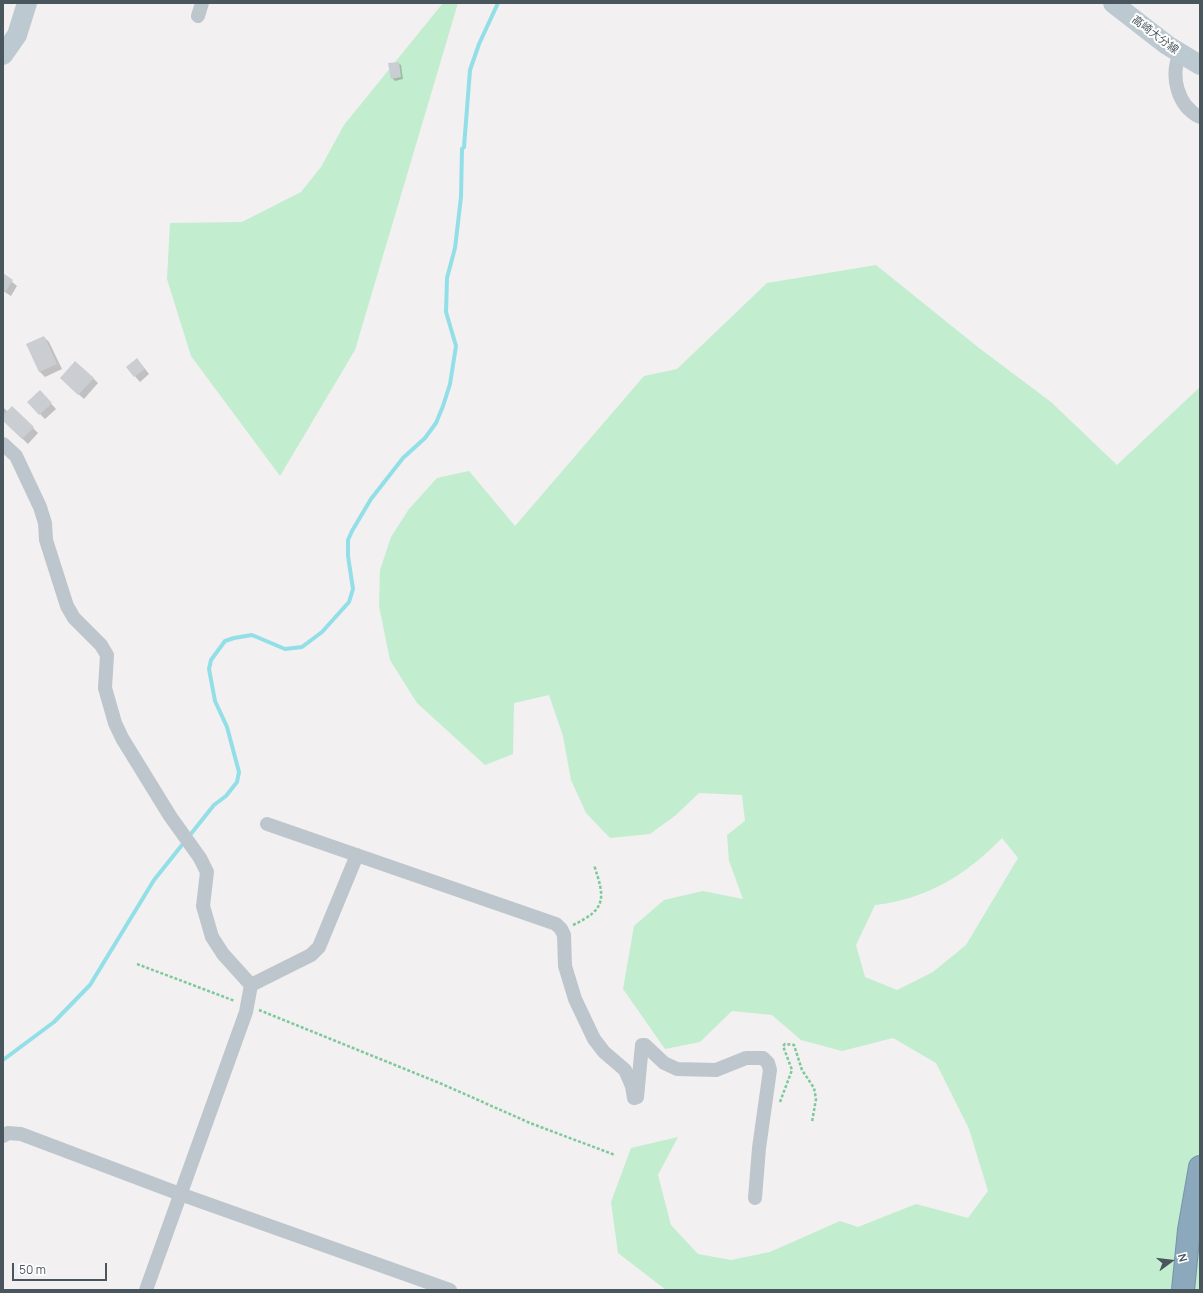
<!DOCTYPE html>
<html>
<head>
<meta charset="utf-8">
<style>
  body { margin:0 }
  #map { position:relative; width:1203px; height:1293px; overflow:hidden; background:#f2f0f1; font-family:Manrope,sans-serif }
  canvas { display:block }
  .frame { position:absolute; inset:0; border:4px solid #49565d; pointer-events:none }
  .north { position:absolute; left:1151px; top:1241px; width:40px; height:40px; -webkit-text-stroke:3px #fff; paint-order:stroke; rotate:75deg; font-size:11px; font-weight:700; line-height:16px; text-align:center; color:#49565d }
  .north::after { content:''; display:block; margin:auto; width:14px; height:18px; background:#49565d; clip-path:polygon(50% 0,100% 100%,50% 72%,0 100%) }
  .scale { position:absolute; left:12px; top:1263px; width:95px; height:18px; box-sizing:border-box; border:2px solid #49565d; border-top:0; padding-left:5px; font-size:12px; line-height:14px; white-space:nowrap; color:#49565d; -webkit-text-stroke:3px #fff; paint-order:stroke }
</style>
</head>
<body>
<div id="map">
<canvas width="1203" height="1293"></canvas>
<div class="frame"></div>
<div class="north">N</div>
<div class="scale">50 m</div>
</div>
<script>
const ctx = document.querySelector('canvas').getContext('2d');
ctx.lineJoin = 'round';
function fill(path, color) {
  ctx.fillStyle = color;
  ctx.fill(path, 'evenodd');
}
function strokePath(path, color, width, dash) {
  ctx.strokeStyle = color;
  ctx.lineWidth = width;
  ctx.lineCap = dash ? 'butt' : 'round';
  ctx.setLineDash(dash || []);
  ctx.stroke(path);
}
function label(font, color, halo, rows, align = 'center') {
  ctx.font = font + ' Manrope,"Noto Sans JP",sans-serif';
  ctx.lineWidth = 4;
  ctx.setLineDash([]);
  ctx.textBaseline = 'middle';
  ctx.strokeStyle = halo;
  ctx.fillStyle = color;
  for (const [text, x, y, turn = 0] of rows) {
    ctx.save();
    ctx.translate(x, y);
    ctx.rotate((+turn || 0) * Math.PI / 180);
    ctx.textAlign = isNaN(turn) ? turn : align;
    if (halo) ctx.strokeText(text, 0, 0);
    ctx.fillText(text, 0, 0);
    ctx.restore();
  }
}
fill(new Path2D(`
  M443 3H458L355 350 280 476 191 356 167 279 170 223 242 222 301 192 321 167 344 125Z
  M876 265 979 348 1051 402 1117 465 1200 387V1290H666L618 1253 611 1202 631 1148 678 1137 658 1175 671 1225 698 1254 731 1260 770 1252 840 1221 858 1227 916 1204 968 1218 988 1191 969 1129 936 1063 893 1038 842 1051 801 1040 772 1015 732 1011 700 1042 665 1049 623 989 634 926 664 900 703 891 743 899 729 861 727 835 745 821 742 795 699 793 676 815 650 834 610 838 586 813 571 780 563 736 549 695 514 703 513 754 485 765 417 703 390 660 379 606 380 570 391 537 409 509 437 478 469 471 515 526 644 376 677 369 767 283ZM1002 838 1018 858 966 945 933 972 897 990 865 977 856 945 875 905C927 899 966 875 1002 838Z`), '#c2edce');
fill(new Path2D(`
  M398 63 401 65 403 79 395 81 392 78Z
  M3 274 17 286 11 296 3 291Z
  M44 337 49 342 62 369 45 377 40 372 27 344Z
  M142 365 149 374 140 382 127 367Z
  M93 378 98 383 84 399 66 383Z
  M45 397 56 409 45 419 40 414Z
  M3 407 8 412 12 407 38 433 28 444 3 420Z`), '#0003');
strokePath(new Path2D(`
  M3 1060 54 1022 90 985 154 880 214 805 226 796 237 782 239 772 227 727 215 701 209 669 211 660 225 641 234 638 252 635 285 649 302 647 322 632 349 602 353 589 348 556V540L352 531 371 499 403 458 425 438 436 423 443 406 450 384 456 346 446 312 447 278 455 248 461 197 462 149 464 147 470 70 479 44 498 3`), '#92dfe7', 4);
fill(new Path2D(`
  M399 62 401 77 391 79 388 63Z
  M3 273 13 280 5 292 3 290Z
  M44 336 57 364 39 372 26 344Z
  M137 358 145 369 134 377 126 367Z
  M75 361 94 378 78 395 60 378Z
  M40 390 52 403 39 415 27 402Z
  M12 406 34 427 22 439 3 421V415Z`), '#caced2');
const motorway = new Path2D(`
  M1183 1290 1189 1230 1200 1167`);
strokePath(motorway, '#7693a8', 24);
strokePath(new Path2D(`
  M573 925C607 909 605 898 594 865
  M137 964 235 1001
  M259 1010 442 1084 530 1123 615 1155
  M780 1102 792 1070 783 1046 785 1044 794 1045 802 1070 814 1088 816 1099 812 1122`), '#7cc99a', 2.5, [3, 2]);
strokePath(new Path2D(`
  M198 16 202 3
  M1180 54C1170 75 1177 106 1200 117
  M3 444 16 456 40 507 45 523 46 540 67 606 74 618 101 645 107 655 105 688 115 723 122 738 170 816 200 858 207 872 203 906 212 937 223 954 251 985 246 1012 146 1290
  M267 824 556 924 561 929 564 935 565 966 575 999 594 1039 604 1052 625 1070 632 1086 634 1098 637 1097 642 1045H645L664 1063 677 1069 716 1070 746 1058H763L768 1063 770 1070 759 1148 755 1198
  M251 985 311 955 319 947 357 855
  M3 1136 8 1133 21 1134 180 1194 450 1290`), '#bdc6cc', 14);
strokePath(new Path2D(`
  M1113 3 1167 45 1200 65
  M3 55 17 35 27 3`), '#bdc9d1', 20);
strokePath(motorway, '#8ba8bc', 22);
label('11px', '#49565d', '#fff', [
  ["高崎大分線",1155,35,37]
]);
</script>
</body>
</html>
